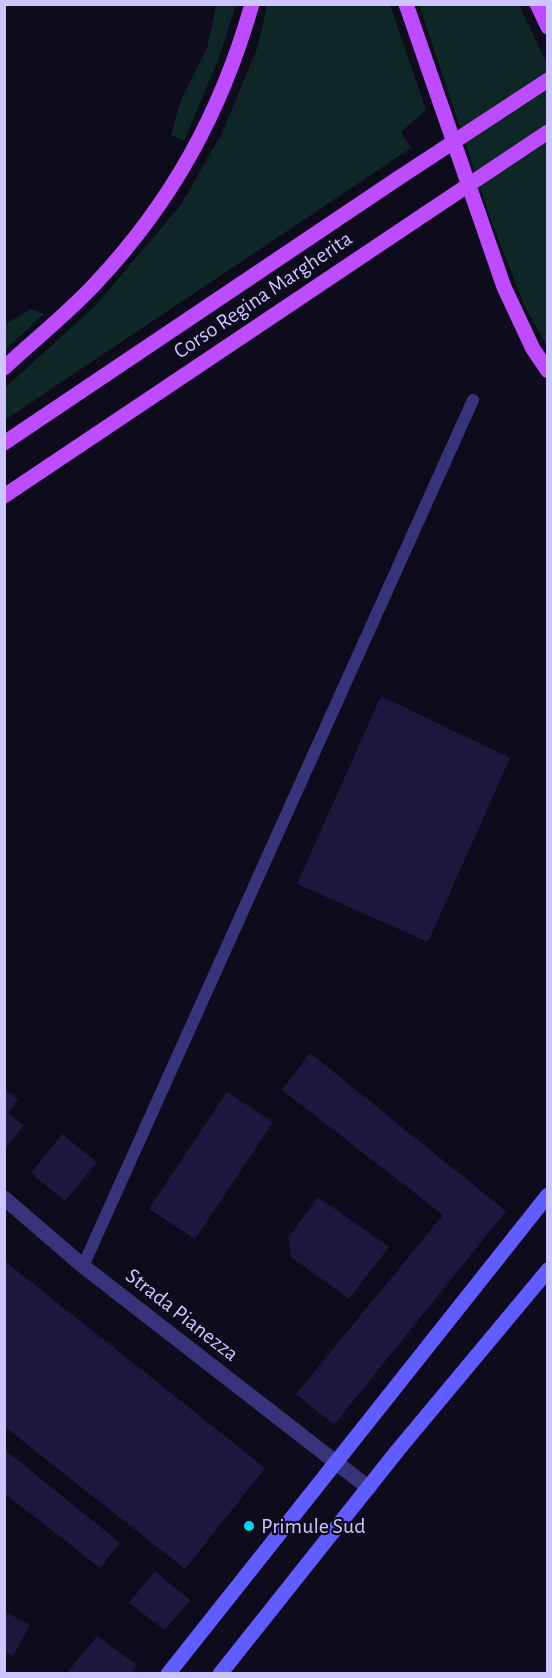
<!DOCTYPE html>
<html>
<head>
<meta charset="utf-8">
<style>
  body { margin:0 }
  #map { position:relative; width:552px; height:1678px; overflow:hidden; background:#0e0b1c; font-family:"Alegreya Sans",sans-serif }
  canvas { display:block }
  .frame { position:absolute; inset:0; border:6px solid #ccc5ff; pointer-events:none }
</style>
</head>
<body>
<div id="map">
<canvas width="552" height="1678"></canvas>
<div class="frame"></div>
</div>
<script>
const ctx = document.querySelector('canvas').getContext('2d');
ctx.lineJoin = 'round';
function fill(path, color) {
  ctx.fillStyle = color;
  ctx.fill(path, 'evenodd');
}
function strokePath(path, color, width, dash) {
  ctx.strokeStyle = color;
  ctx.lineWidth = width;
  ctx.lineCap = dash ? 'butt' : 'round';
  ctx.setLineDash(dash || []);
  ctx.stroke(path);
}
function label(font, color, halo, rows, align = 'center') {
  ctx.font = font + ' "Alegreya Sans",sans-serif';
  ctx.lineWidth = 4.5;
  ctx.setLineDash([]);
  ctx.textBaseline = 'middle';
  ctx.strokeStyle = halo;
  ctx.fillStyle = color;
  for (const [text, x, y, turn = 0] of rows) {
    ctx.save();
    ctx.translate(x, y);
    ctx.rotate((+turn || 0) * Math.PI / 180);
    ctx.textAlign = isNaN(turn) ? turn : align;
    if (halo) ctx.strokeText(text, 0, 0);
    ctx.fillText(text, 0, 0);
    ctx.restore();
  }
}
fill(new Path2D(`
  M216 5H236L219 58 184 141 171 135 181 100 207 48Z
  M267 5H390L426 110 401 132 411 148 5 420V388L95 306 180 206 222 133 258 46Z
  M419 5H519L547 64V346L525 307 492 223Z
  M31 309 44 314 5 350V324Z`), '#0e2625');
fill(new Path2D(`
  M381 696 510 758 428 942 297 884Z
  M310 1053 506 1211 334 1425 296 1394 443 1215 282 1090Z
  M4 1089 18 1099 8 1113 24 1125 4 1150Z
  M227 1092 273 1122 195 1239 149 1209Z
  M62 1134 97 1162 65 1201 31 1173Z
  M318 1197 389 1247 349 1299 291 1257 288 1238Z
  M5 1261 265 1468 185 1569 5 1427Z
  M4 1449 120 1543 100 1568 4 1493Z
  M155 1571 190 1600 165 1630 129 1603Z
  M4 1611 30 1625 13 1656 4 1651Z
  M97 1636 137 1665 131 1674H66Z`), '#1e163d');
strokePath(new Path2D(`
  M83 1266 473 400`), '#38347c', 12);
strokePath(new Path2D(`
  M4 1198 83 1266 369 1488`), '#38347c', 15);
strokePath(new Path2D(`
  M168 1674 548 1195
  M220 1674 398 1450 548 1270`), '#615cff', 15);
strokePath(new Path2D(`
  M406 4 504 287 533 349 548 371
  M537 4 548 27
  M4 368C34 340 67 314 95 284 172 202 221 113 252 4
  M4 443 397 179
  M4 496 425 214`), '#bd4cff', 15);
strokePath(new Path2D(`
  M397 179 548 80
  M425 214 548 132`), '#bd4cff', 15);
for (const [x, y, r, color] of [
  [249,1526,6,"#00d7f0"]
]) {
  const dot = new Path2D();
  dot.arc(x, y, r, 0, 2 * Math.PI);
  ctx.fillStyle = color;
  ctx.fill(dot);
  strokePath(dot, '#0e0b1c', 2);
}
label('22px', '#ccc5ff', '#0e0b1c', [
  ["Corso Regina Margherita",263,295,-34],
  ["Strada Pianezza",182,1315,38]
]);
label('22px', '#ccc5ff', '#0e0b1c', [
  ["Primule Sud",261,1526]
], 'left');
</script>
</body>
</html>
